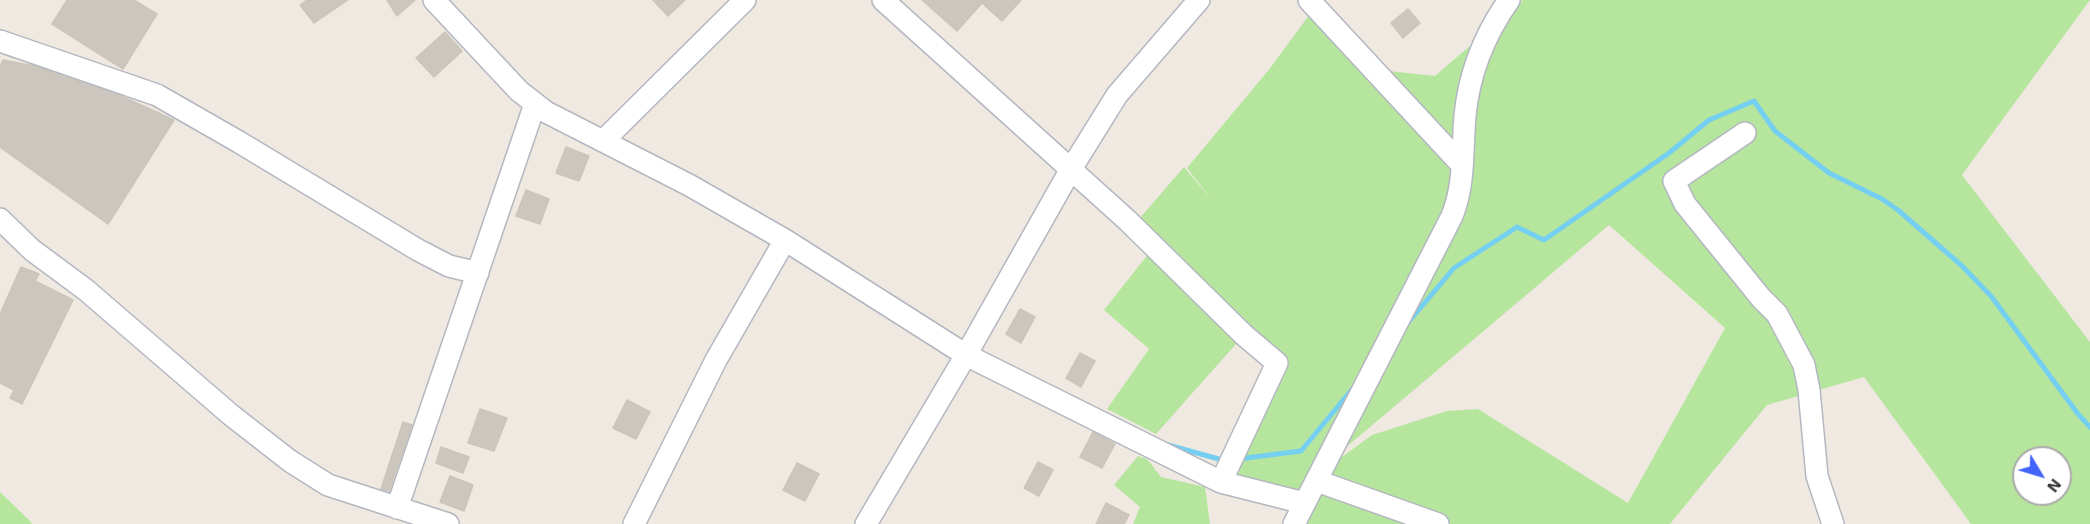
<!DOCTYPE html>
<html>
<head>
<meta charset="utf-8">
<style>
  body { margin:0 }
  #map { position:relative; width:2090px; height:524px; overflow:hidden; background:#efe9e1; font-family:"Exo 2",sans-serif }
  canvas { display:block }
  .north { position:absolute; left:2012px; top:446px; width:60px; height:60px; box-sizing:border-box; background:#fff; border:2px solid #ababab; border-radius:50%; rotate:128deg; font-size:16px; font-weight:700; line-height:24px; text-align:center; color:#2e2e2e }
  .north::after { content:''; display:block; margin:auto; width:21px; height:27px; background:#4264fb; clip-path:polygon(50% 0,100% 100%,50% 72%,0 100%) }
</style>
</head>
<body>
<div id="map">
<canvas width="2090" height="524"></canvas>
<div class="north">N</div>
</div>
<script>
const ctx = document.querySelector('canvas').getContext('2d');
ctx.lineJoin = 'round';
function fill(path, color) {
  ctx.fillStyle = color;
  ctx.fill(path, 'evenodd');
}
function strokePath(path, color, width, dash) {
  ctx.strokeStyle = color;
  ctx.lineWidth = width;
  ctx.lineCap = dash ? 'butt' : 'round';
  ctx.setLineDash(dash || []);
  ctx.stroke(path);
}
fill(new Path2D(`
  M1523 0H2090L1962 175 2090 342V524H1971L1864 377 1767 405 1670 524H1300L1324 470 1372 435 1447 411 1478 409 1628 503 1725 328 1609 225 1318 471 1301 497 1227 474 1281 361 1133 226 1184 167 1212 200 1187 168 1271 67 1315 7 1370 69 1435 76ZM2024 458H2060V494H2024Z
  M1149 253 1244 335 1156 434 1107 409 1149 349 1104 310Z
  M1138 456 1147 459 1161 477 1205 487 1210 524H1133L1140 507 1114 485Z
  M0 492 31 522 32 524H0Z`), '#b6e59e');
strokePath(new Path2D(`
  M1406 325 1454 268 1517 227 1544 240 1669 153 1709 120 1754 101 1775 131 1829 173 1882 199 1898 210 1961 265 1991 296 2078 414 2090 427
  M1168 445 1226 461
  M1238 459 1301 451 1354 387`), '#75cff0', 5);
const building = new Path2D(`
  M67 0H134L157 14 123 69 52 24Z
  M307 0H348L314 23 300 5Z
  M387 0H415L397 16Z
  M653 0H685L668 16Z
  M922 0H1021L1002 21 982 3 957 31Z
  M1408 9 1420 23 1403 38 1391 23Z
  M445 32 462 51 434 77 416 58Z
  M3 60 34 66 119 95 174 120 108 224 0 147V67Z
  M566 147 589 156 579 181 556 173Z
  M526 190 549 199 540 224 516 216Z
  M21 267 39 274 35 281 73 300 22 404 10 398 14 390 0 383V314Z
  M1020 309 1035 317 1021 343 1006 334Z
  M1080 353 1095 361 1081 387 1066 378Z
  M627 400 650 412 636 439 613 428Z
  M480 409 507 418 494 451 468 443Z
  M403 422 412 425 389 491 381 489Z
  M1093 432 1115 444 1102 468 1080 457Z
  M441 447 469 457 463 473 436 463Z
  M1038 462 1053 470 1039 496 1024 488Z
  M797 463 819 474 805 501 783 490Z
  M450 476 473 485 464 511 440 502Z
  M1106 503 1129 515 1124 524H1096Z`);
fill(building, '#cbc7bf');
strokePath(building, '#cbc5ba', 1.5);
const minor = new Path2D(`
  M434 0 519 91 546 112 689 185 785 240 966 355 1221 482 1304 503
  M883 0 1127 220 1244 335 1277 363 1221 482
  M1309 0 1462 165
  M0 41 157 95 239 142 418 250 449 266 478 273
  M1745 133 1674 181 1685 204 1761 298 1777 314 1804 365 1809 390 1817 476 1833 524
  M603 141 745 0
  M0 219 32 250 86 290 231 415 290 461 328 485 448 524
  M1317 481 1438 524
  M397 508 535 104
  M634 524 716 360 785 240
  M866 524 966 355 1071 169 1117 95 1199 0
  M1294 524 1452 216C1465 184 1462 150 1465 116 1469 74 1485 34 1509 0`);
strokePath(minor, '#b4b7c1', 24);
strokePath(minor, '#fff', 21);
</script>
</body>
</html>
